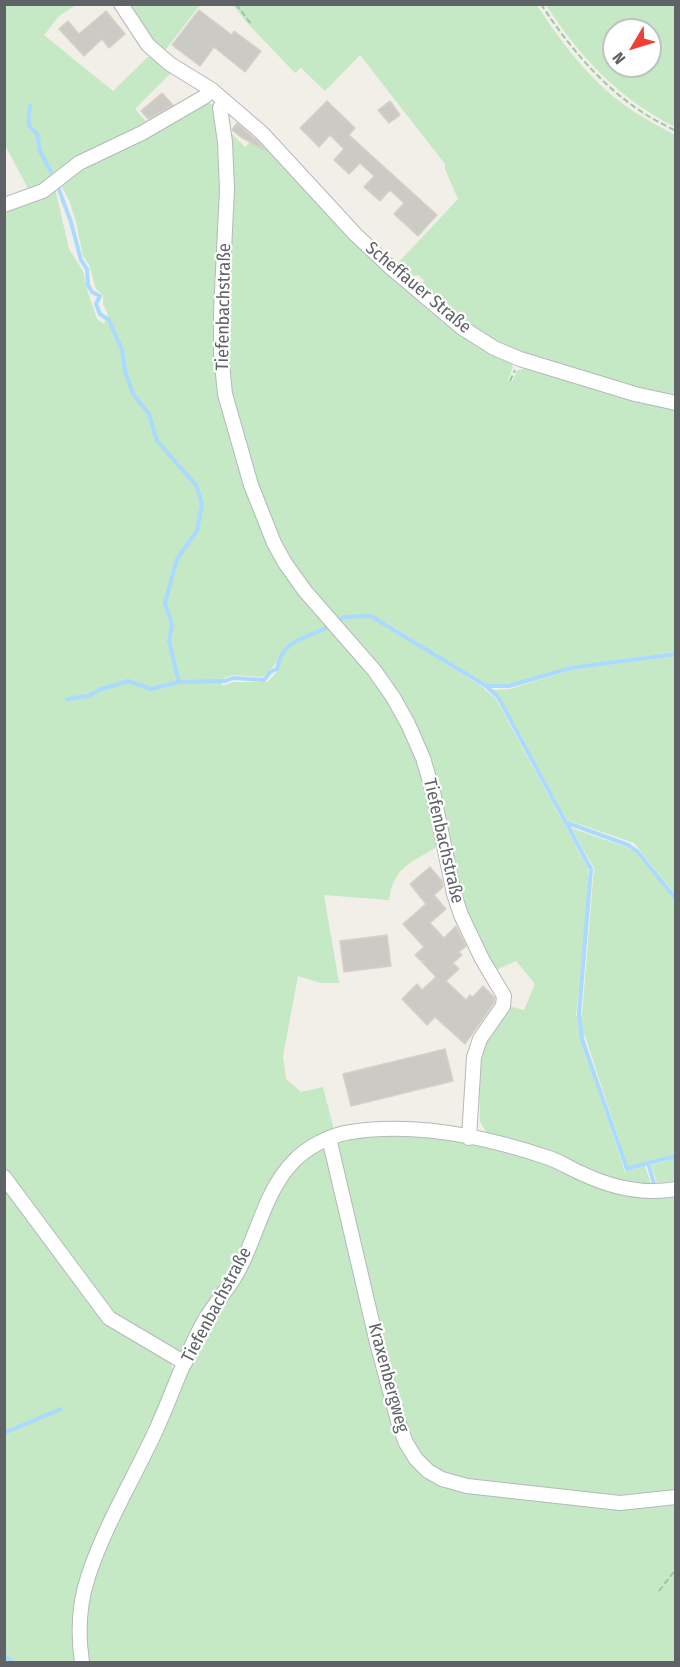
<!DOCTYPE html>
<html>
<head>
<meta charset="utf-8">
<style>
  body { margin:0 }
  #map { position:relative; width:680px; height:1667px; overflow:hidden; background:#f1efe8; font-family:"Fira Sans Condensed",sans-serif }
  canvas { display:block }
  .frame { position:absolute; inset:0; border:6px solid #5f6368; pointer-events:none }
  .north { position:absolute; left:602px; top:18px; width:60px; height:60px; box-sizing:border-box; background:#fff; border:2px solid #bfc1c3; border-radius:50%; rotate:232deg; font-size:16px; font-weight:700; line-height:24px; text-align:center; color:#5f6368 }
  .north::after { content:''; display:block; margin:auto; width:21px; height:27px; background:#ea4335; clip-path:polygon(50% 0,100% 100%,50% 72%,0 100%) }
</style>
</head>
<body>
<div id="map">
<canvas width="680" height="1667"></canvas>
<div class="frame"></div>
<div class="north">N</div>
</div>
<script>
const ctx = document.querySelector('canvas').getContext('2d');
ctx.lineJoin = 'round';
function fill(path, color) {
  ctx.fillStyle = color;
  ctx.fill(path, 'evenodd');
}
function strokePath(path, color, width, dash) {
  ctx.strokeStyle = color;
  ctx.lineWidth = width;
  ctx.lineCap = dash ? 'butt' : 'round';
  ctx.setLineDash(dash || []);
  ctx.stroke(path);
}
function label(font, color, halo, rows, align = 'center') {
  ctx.font = font + ' "Fira Sans Condensed",sans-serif';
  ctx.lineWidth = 4.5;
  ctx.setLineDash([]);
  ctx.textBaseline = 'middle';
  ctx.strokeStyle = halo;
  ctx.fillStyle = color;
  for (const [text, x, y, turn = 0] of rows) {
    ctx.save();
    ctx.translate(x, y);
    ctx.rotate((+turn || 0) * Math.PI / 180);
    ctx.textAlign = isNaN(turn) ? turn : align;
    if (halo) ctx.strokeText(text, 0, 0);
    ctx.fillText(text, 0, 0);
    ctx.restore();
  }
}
fill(new Path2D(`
  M132 4 200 5 163 53 128 8Z
  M4 5H76L59 16 44 35 113 91 152 53 174 70 135 109 149 125 30 192 5 145Z
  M233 5H537C560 41 588 78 623 104 639 116 657 125 675 135V397L657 395 510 351 483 337 422 287 424 280 418 275 411 277 397 264 458 199 445 169V164L360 55 325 91 301 68 295 73 249 25Z
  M546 5H675V127C618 98 581 58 546 5ZM614 30H650V66H614Z
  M205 102 215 105 223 156 218 367 268 539 391 700 419 757 439 839 437 847C411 863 394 866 389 900L324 895 339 983H321L298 976 283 1056 286 1079 301 1092 323 1087 334 1130 296 1151 239 1261 188 1344 180 1352H173L164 1347 175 1374 85 1573 78 1662H5V208L55 188 69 249 83 271 87 289 97 319 104 324 108 315 103 304V295L96 289 89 265 83 256 76 222 69 200 60 184 82 166ZM279 656C282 668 276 674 267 682H234L222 686V679L233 675 262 677 274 666Z
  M226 128 245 147 257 136 327 213 510 361 513 367 508 380 512 382 517 371 529 367 675 408V652L571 667 509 684 497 686 484 684 387 623 384 625 481 686 496 699 588 868 589 891 576 1016 582 1015 594 868 571 828 626 847 638 854 675 901V1154L628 1167 585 1036H580L624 1169 625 1172 645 1166 652 1187H635L496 1138 486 1132 480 1121 479 1058 484 1040 508 1006 524 1010 535 984 516 961 494 971 464 907 412 722 330 616 273 536 228 391Z
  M675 656H676L675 894 634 843 567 820 500 698 492 690 510 689 571 670Z
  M429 1135 486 1143 571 1171 675 1193V1662H87L85 1615 91 1585 103 1553 186 1377 205 1332 286 1178 299 1161 323 1146 327 1152 394 1422 421 1459 400 1421 336 1146 339 1141 349 1136Z
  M675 1158V1185L658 1186 651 1165Z`), '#c5e8c5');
strokePath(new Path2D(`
  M30 106C29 118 25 127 37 133L40 151 51 172
  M58 187 71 222 81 260 87 269 88 285 92 292 100 296 96 304 100 314 109 320 122 350 125 371 133 394 149 414 157 441 196 485 202 504 197 531 177 559 165 603 172 625 169 641 179 682
  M336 622 344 617 371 616 486 686 498 697 591 869 579 1014 582 1039 627 1169 648 1163 655 1187
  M486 686H509L571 668 676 654
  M67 699 88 696 99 690 128 681 151 689 179 682 225 681 233 678 264 680 270 672 277 669C282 638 307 639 330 626
  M565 822 628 845 638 852 676 899
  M648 1163 676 1156
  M4 1433 61 1409
  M4 1655 12 1662`), '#aadaff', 4);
const building = new Path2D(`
  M199 10 232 35 234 31 261 51 245 72 214 47 200 66 172 45Z
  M106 11 125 34 109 48 102 39 84 56 59 29 68 21 79 34Z
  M162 93 173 105 148 119 141 111Z
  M327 101 355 128 349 135 437 215 418 236 394 214 404 203 390 190 380 201 364 187 374 176 360 163 349 174 334 160 344 149 330 135 319 147 300 128Z
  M390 101 400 115 389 123 378 110Z
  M237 123 255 139 264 150 241 137 232 130Z
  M430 867 442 881 443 887 434 895 446 909 430 923 444 938 456 926 466 946 459 952 462 955 453 963 459 969 446 981 466 1000 470 995 473 997 483 986 495 998 494 1003 465 1044 435 1017 427 1025 402 999 417 984 422 990 436 977 422 962 424 961H421L415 955 424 947 403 924 426 904 410 884Z
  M387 935 391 966 344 972 340 941Z
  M445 1049 453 1081 351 1106 343 1074Z`);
fill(building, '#cccac5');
strokePath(building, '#d6d1c6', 1.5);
const minor = new Path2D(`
  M121 4 148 45 170 64 212 90 262 133 355 234 390 267 461 327 494 348 520 359 635 394 676 403
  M225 101 220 108 225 142 227 189 221 312V354L225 394 251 485 274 543 285 563 305 591 374 670 393 697 408 724 423 758 433 792 454 894 461 915 482 959 504 996 503 1006 480 1039 474 1057 469 1138
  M4 205 43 191 79 163 142 133 204 97 212 90
  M329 1138 377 1343 398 1421 406 1443 416 1459 428 1471 442 1479 467 1486 620 1503 676 1497
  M4 1177 109 1318 185 1363
  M82 1662C78 1635 79 1604 88 1577 104 1527 134 1478 156 1430 172 1395 184 1358 202 1325 212 1306 227 1291 237 1273 257 1238 264 1192 293 1162 307 1147 330 1135 351 1132 416 1122 487 1137 549 1158 561 1162 571 1169 583 1174 613 1188 643 1195 676 1189`);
strokePath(minor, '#b5b8bc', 16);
strokePath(new Path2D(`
  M236 4 251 24
  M541 4C567 44 600 84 639 110 650 118 663 124 676 131
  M510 381 515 370
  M659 1591 676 1569`), '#9cc7a9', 2, [6, 3]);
strokePath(minor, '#fff', 14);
label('18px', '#5f6368', '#fff', [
  ["Scheffauer Straße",418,288,40],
  ["Tiefenbachstraße",224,307,-89],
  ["Tiefenbachstraße",443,841,77],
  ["Tiefenbachstraße",217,1305,-62],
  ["Kraxenbergweg",388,1378,75]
]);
</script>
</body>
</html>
